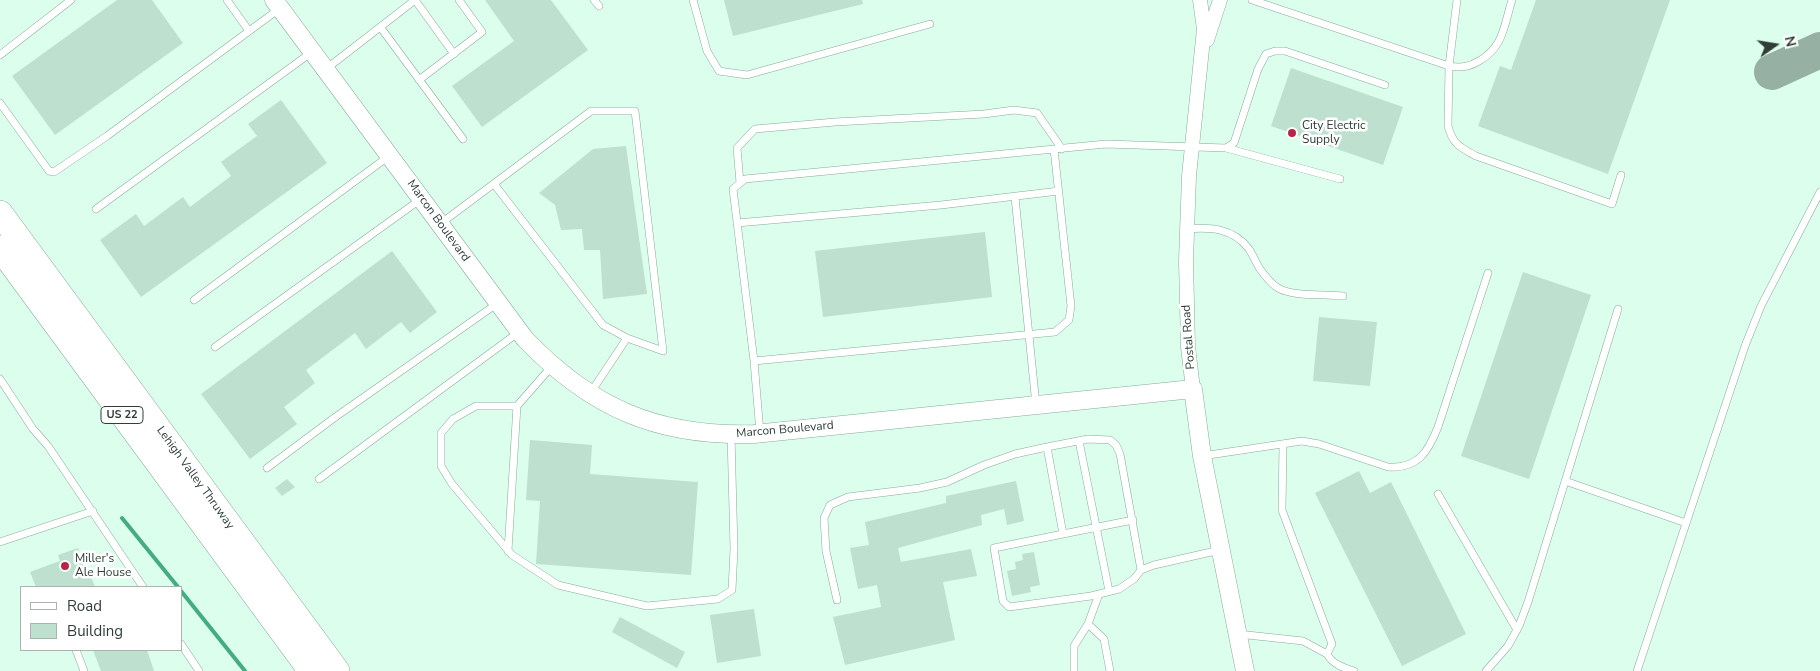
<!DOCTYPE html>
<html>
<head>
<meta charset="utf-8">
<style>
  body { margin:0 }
  #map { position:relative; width:1820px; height:671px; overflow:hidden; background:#dbfeed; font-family:"Nunito Sans",sans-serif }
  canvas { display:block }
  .legend { position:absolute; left:20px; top:586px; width:162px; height:65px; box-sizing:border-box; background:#fff; border:1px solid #acb2af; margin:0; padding:6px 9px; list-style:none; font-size:15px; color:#303e37 }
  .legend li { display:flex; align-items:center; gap:10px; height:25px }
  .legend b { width:25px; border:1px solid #acb2af }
  .north { position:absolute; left:1750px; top:20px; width:50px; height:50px; -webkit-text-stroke:4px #fff; paint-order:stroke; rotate:77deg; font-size:14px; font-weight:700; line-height:20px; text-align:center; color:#303e37 }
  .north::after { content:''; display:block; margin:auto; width:18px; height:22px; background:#303e37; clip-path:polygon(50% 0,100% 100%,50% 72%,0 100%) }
</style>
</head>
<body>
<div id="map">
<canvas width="1820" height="671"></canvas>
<ul class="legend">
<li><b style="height:6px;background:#fff"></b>Road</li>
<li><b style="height:14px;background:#bde0cf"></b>Building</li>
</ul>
<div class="north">N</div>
</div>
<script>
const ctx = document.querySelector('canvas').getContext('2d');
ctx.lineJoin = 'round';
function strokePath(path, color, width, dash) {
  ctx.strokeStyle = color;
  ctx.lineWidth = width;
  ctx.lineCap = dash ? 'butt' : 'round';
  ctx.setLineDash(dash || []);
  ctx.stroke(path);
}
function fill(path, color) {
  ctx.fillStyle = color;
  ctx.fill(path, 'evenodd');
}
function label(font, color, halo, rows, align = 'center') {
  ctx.font = font + ' "Nunito Sans",sans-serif';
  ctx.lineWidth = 5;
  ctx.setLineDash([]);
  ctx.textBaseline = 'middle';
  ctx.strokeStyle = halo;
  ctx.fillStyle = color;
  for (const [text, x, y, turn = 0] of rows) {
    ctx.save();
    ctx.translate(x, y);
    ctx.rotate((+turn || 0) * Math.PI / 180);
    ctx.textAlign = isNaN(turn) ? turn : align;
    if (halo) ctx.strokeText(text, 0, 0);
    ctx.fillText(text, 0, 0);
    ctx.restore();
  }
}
strokePath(new Path2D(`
  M122 518 178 587
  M181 591 245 671`), '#43ac83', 4);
strokePath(new Path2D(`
  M1772 72 1820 50`), '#96b0a4', 36);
fill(new Path2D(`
  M117 0H152L183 43 55 135 12 76Z
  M485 0H551L588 50 482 127 452 86 514 41Z
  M724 0H862L863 4 733 36Z
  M1536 0H1670L1608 174 1478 126 1500 66 1511 70Z
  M1291 68 1403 107 1383 165 1271 126Z
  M281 100 327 163 141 297 100 240 136 214 144 226 183 197 190 207 231 176 221 162 257 136 248 124Z
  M626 146 647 294 603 299 600 250H584L582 229 561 230 555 205 539 193 593 149Z
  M985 232 992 297 823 317 815 251Z
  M392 251 437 312 410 333 401 322 366 349 355 333 306 370 315 383 284 407 297 424 250 459 201 394Z
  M1523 272 1591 295 1529 479 1461 456Z
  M1319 317 1377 322 1370 386 1313 381Z
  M530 440 592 445 590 474 698 482 691 575 536 564 540 501 526 500Z
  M1359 471 1370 493 1391 482 1466 634 1402 666 1315 493Z
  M287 479 295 487 282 496 275 488Z
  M1016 481 1024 521 1007 525 1004 509 981 515 982 525 898 548 901 562 971 549 977 576 943 582 955 640 845 665 833 617 881 607 877 585 858 589 850 548 869 545 865 522 946 503V496Z
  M78 548 86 572 89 571 95 587H36L30 572 60 561 58 555Z
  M1034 552 1040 585 1030 587 1031 592 1012 596 1007 571 1016 569 1015 562 1023 560 1022 554Z
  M754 609 761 656 717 663 710 615Z
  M620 617 685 652 677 668 612 632Z
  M93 650H147L154 671H101Z`), '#bde0cf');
const service = new Path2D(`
  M227 0 249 31
  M415 0 454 54
  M594 0 599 6
  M693 0 707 51 719 71 747 75 930 24
  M1252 0 1449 66 1448 126C1453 145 1460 147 1476 156L1612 204 1621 175
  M1457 0 1449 66C1461 68 1469 67 1479 61 1504 47 1504 25 1512 0
  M381 28 463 139
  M0 55 71 0
  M326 69 415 0
  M419 80 482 32 459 0
  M0 103 49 171 54 172 107 136 279 9
  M1226 148 1340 179
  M740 183 737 148 755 129 835 122 984 114 1014 110 1037 113 1062 149
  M1015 197 1036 405
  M96 209 312 52
  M737 223 941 205 1059 191
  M440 224 591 111H635L663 351 627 338 603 325 494 184
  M1187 229C1211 227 1233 228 1249 249 1253 255 1256 263 1260 269 1265 276 1271 284 1278 288 1294 297 1325 294 1343 296
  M194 300 389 156
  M215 347 421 199
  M754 361 1055 332 1069 320 1071 306 1054 149
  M552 366 517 406H476L453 419 441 433V466L452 484 512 555 558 585 647 606 718 599 732 590 734 549 731 435
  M0 379 33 429 48 446 143 587
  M591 392 627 338
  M760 433 754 361 733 189 745 179 1106 144 1226 148 1234 143 1258 69 1266 54 1275 51H1285L1385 85
  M1079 441 1109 591
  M1283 444 1282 510 1332 644 1327 654
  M1047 447 1088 439 1110 440 1116 445 1120 454 1141 570
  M1202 456 1302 441 1319 444 1388 467C1418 469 1428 452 1438 427L1488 273
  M267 468 334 418 498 303
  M319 479 519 332
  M1565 481 1686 523
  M1438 494 1517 630
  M1063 534 1133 520
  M0 542 93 511
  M508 551 517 406
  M837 600 826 551 824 518 830 505 848 497 920 488 947 482 984 465 1015 454 1047 447 1063 534 994 548 1003 601 1009 607 1091 596 1119 589 1134 579 1141 570 1154 565 1220 550
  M1088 624 1104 639 1110 671
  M1238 634 1303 641 1327 654C1332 664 1344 668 1354 671
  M181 644 199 671
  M76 650 84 671
  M1074 671V646L1088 624 1099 594
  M1486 671 1508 646 1519 626 1528 602 1618 309
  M1637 671 1745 346 1761 306 1820 192`);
const minor = new Path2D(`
  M1207 40 1220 0
  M1193 389 1188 347 1186 261 1189 176 1204 29 1200 0`);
const tertiary = new Path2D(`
  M274 0 525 339C591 408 658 437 754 434L1193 389 1202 456 1245 671`);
const motorway = new Path2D(`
  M0 213 337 671
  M0 248 311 671`);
strokePath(service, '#89aa9a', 8);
strokePath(minor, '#89aa9a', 15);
strokePath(tertiary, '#89aa9a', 19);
strokePath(motorway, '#89aa9a', 26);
strokePath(service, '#fff', 7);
strokePath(minor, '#fff', 14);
strokePath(tertiary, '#fff', 18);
strokePath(motorway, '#fff', 25);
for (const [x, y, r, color] of [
  [1292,133,5,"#b82647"],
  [65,566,5,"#b82647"]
]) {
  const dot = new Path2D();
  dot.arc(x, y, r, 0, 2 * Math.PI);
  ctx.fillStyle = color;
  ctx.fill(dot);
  strokePath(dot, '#fff', 2);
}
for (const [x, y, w] of [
  [122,415,42]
]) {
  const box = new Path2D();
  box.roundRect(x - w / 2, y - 8.5, w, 17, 4);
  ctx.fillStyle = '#fff';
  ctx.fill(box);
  strokePath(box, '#303e37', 1);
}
label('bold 11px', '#303e37', null, [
  ["US 22",122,415]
]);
label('12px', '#303e37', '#fff', [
  ["City Electric",1302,126],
  ["Supply",1302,140],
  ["Miller's",75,559],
  ["Ale House",75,573]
], 'left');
label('12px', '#303e37', '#fff', [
  ["Marcon Boulevard",438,221,54],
  ["Postal Road",1189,337,-94],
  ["Marcon Boulevard",785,430,-5],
  ["Lehigh Valley Thruway",195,478,54]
]);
</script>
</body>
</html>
